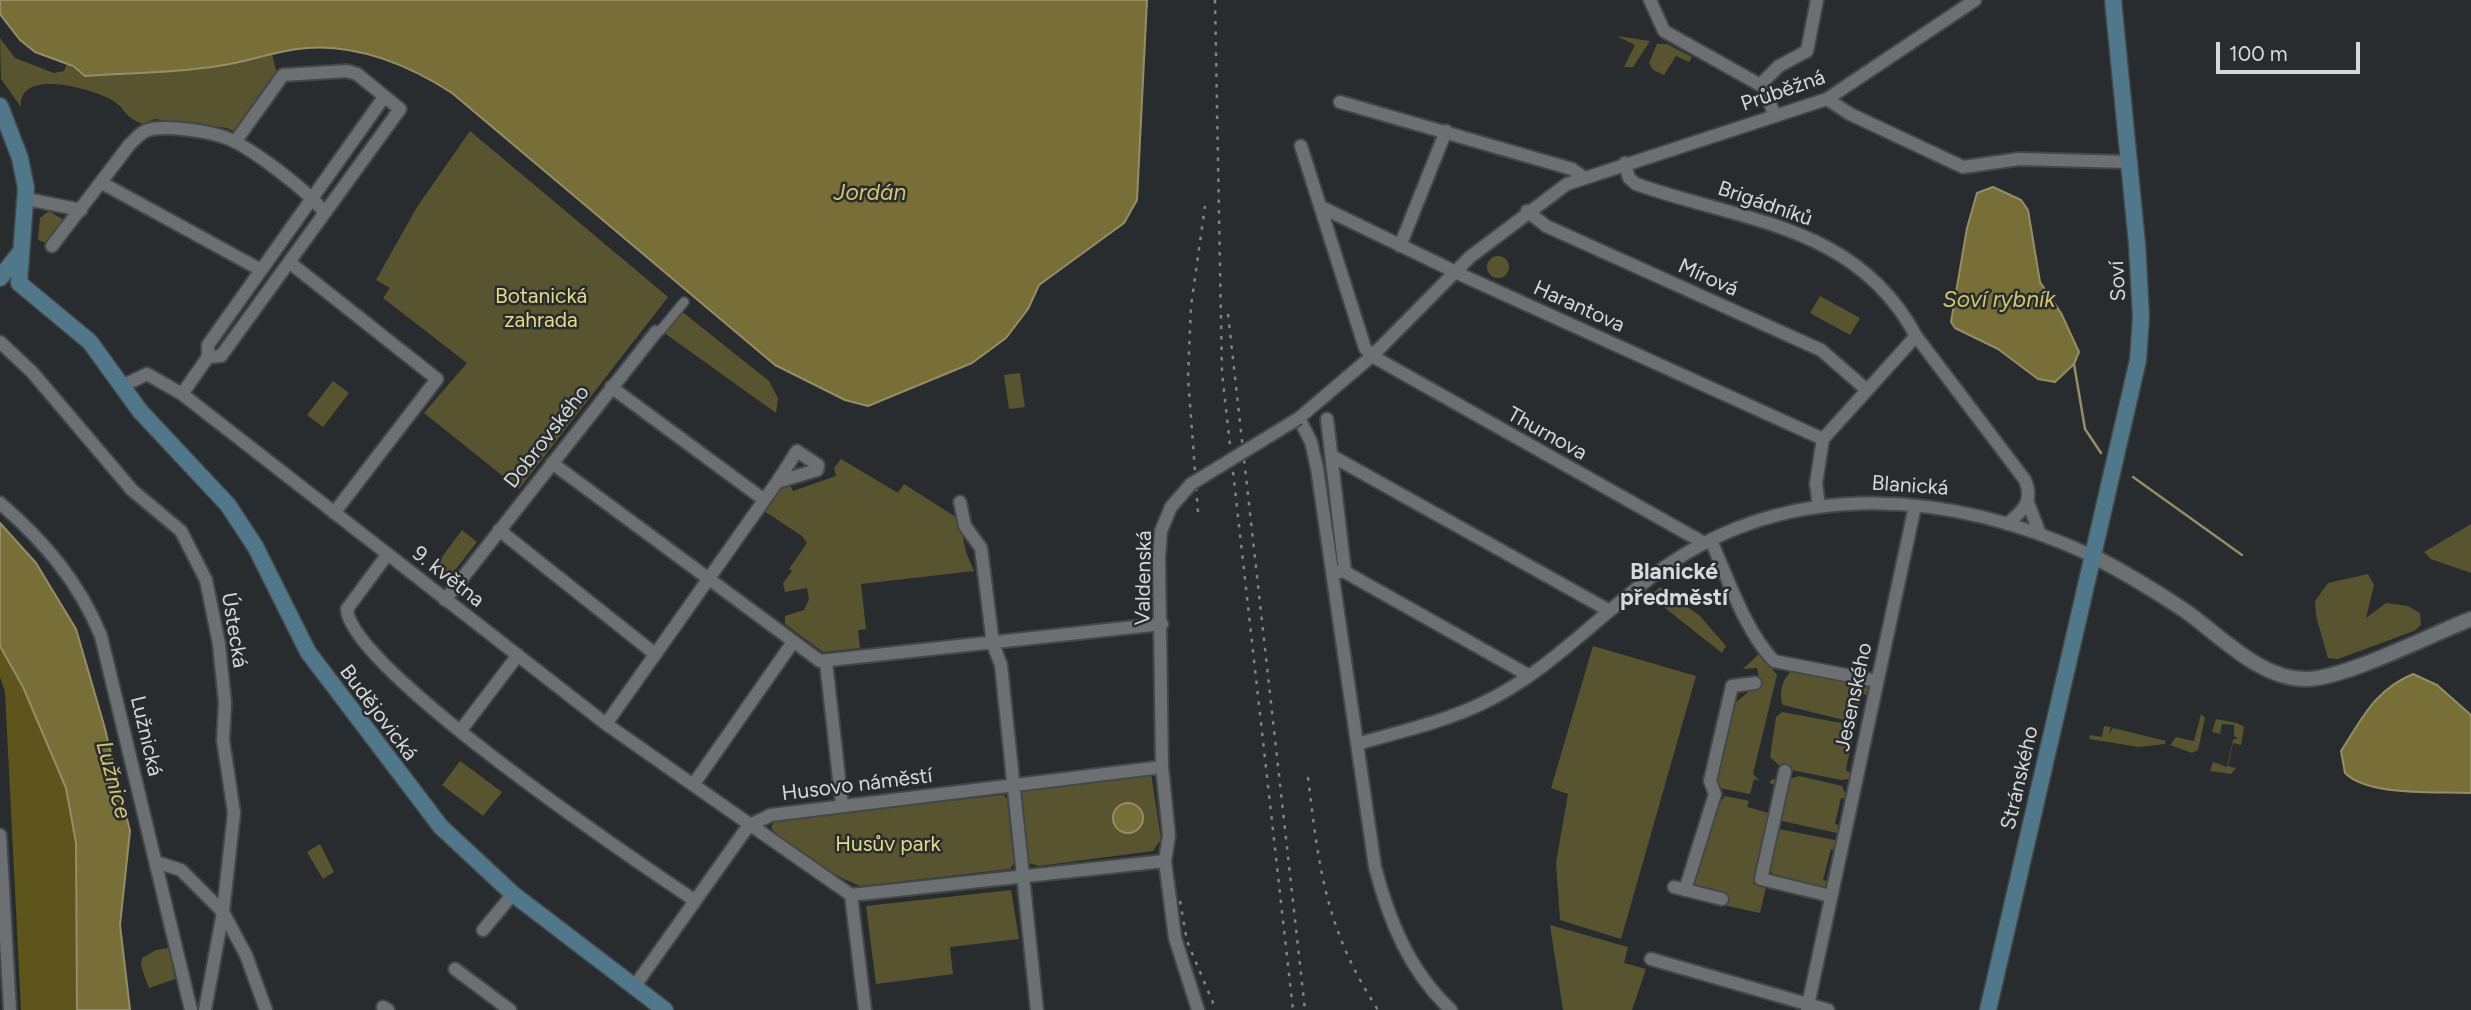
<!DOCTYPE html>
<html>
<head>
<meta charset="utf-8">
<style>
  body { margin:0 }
  #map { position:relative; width:2471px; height:1010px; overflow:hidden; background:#292c2e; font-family:Figtree,sans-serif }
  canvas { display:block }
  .scale { position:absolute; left:2216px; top:42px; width:144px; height:32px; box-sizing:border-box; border:4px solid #d6d8da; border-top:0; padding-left:9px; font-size:21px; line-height:24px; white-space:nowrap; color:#d6d8da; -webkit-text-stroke:5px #292c2e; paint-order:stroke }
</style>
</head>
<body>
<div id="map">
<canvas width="2471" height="1010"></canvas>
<div class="scale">100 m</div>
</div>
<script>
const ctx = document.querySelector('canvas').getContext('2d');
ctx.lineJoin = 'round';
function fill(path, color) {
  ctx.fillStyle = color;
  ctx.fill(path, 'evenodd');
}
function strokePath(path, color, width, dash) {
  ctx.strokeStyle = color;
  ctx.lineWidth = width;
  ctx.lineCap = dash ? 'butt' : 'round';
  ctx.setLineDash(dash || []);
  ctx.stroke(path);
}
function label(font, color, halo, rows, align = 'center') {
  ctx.font = font + ' Figtree,sans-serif';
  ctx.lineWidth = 5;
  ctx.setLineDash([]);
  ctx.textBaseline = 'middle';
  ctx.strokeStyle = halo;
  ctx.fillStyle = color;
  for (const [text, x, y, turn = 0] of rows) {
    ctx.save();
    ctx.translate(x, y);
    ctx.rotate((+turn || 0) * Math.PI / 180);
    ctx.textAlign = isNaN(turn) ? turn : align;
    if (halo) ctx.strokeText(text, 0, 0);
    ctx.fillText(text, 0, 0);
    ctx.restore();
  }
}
fill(new Path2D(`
  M1617 36 1650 41 1633 67H1624L1635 45Z
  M0 38 15 58 54 73 64 71 67 64 85 76 220 66 272 54 277 74 237 133 227 128 154 119 144 124C124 119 126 107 110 99 89 88 18 68 21 107L1 79Z
  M1657 44H1667L1692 57 1689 62 1676 56 1664 75 1653 70 1649 63Z
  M470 131 668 297 519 489 424 413 467 363 383 298 390 288 376 280 417 207Z
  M49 211 64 220 47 243 38 240 40 218Z
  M1487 267a11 11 0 1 1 22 0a11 11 0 1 1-22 0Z
  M1820 296 1860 318 1850 335 1810 313Z
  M680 310 769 381 778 398 776 413 663 332Z
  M1020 373 1025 407 1009 409 1004 375Z
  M333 381 349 393 323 427 307 415Z
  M841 459 898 493 904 484 959 519 966 552 974 571 861 584 866 629 858 630 860 648 823 652 785 624V616L804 610 809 599 807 588 785 592 783 583 792 571 789 569 807 543 802 536 761 509C770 498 776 488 790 485L793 491 836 476 834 468Z
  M2471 524V573L2431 559 2424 552Z
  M462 530 477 542 451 575 436 565Z
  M2368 574 2374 585 2366 618 2386 603 2408 606 2420 613 2421 625 2414 631 2338 659 2328 658 2316 616 2315 601 2328 583Z
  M1660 587 1700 616 1726 646 1722 653 1650 596Z
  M1593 646 1696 676 1621 939 1560 920 1556 863 1568 794 1551 788Z
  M1760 653 1777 675 1753 774 1760 781 1754 779 1750 794 1720 788 1715 781 1734 704 1760 682 1757 668 1743 669Z
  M1793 670 1858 681 1868 686 1870 695 1862 694 1847 764 1846 771 1854 773 1849 779 1841 780 1782 768 1770 757 1776 717 1782 712 1852 725V722L1783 705C1778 694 1783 676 1793 670Z
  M2201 714 2205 718 2198 750 2192 753 2170 745 2176 737 2194 741Z
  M2216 719 2237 723 2244 727 2241 745 2233 743 2228 766 2236 768 2231 774 2210 771 2213 762 2227 767 2233 740 2238 738 2234 736V725L2222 724 2220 734 2212 732Z
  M2104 726 2111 727 2109 734 2113 728 2166 741 2165 744 2139 747 2089 739 2090 735 2102 737Z
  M460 761 502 792 483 816 442 785Z
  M1137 773H1151L1161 839 1153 851 1039 866 1026 862 1020 793 1024 788 1037 785 1039 789 1137 777Z
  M1799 776 1842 786 1848 799 1841 798 1835 824 1842 826 1837 833 1782 821 1780 818 1789 779Z
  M1772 779 1775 780 1777 787 1753 884 1766 887 1760 913 1723 905 1725 895 1693 884 1720 803 1725 796 1749 801 1747 807 1769 813 1776 785 1769 783Z
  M1003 795 1007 799 1014 863 1010 869 861 886C829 875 802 852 775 833L771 827 775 820Z
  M1779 829 1835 840 1838 850 1831 849 1823 880 1830 882 1828 885 1822 888 1775 877 1768 867Z
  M320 844 334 872 323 879 307 852Z
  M1011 890 1019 939 950 947 953 974 876 984 866 906Z
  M1550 925 1628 947 1624 963 1646 969 1632 1010H1563Z
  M169 948 175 979 149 988 141 966 142 958 156 950Z`), '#595430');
fill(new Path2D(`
  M0 646 23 687 66 788 76 843 77 1010H21L5 692 0 677Z`), '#5e551c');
const water = new Path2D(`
  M0 0H1147L1137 200 1124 223 1039 285 1028 309 1006 338 972 363 868 406 845 400 775 365 452 93C411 66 358 44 307 48 277 50 248 62 218 66 174 73 130 73 85 76L73 66 35 52 20 40 0 14Z
  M1993 187 2021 200 2028 210 2040 282 2061 313 2079 352 2074 364 2055 382 2038 379 1998 349 1955 328 1951 322 1967 228 1977 193Z
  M0 523 36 563 76 629 104 725 130 831 120 925 130 1010H77L76 843 66 788 23 687 0 646Z
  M2413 674 2437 685 2471 715V793C2437 791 2369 797 2345 773L2341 751C2363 717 2375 690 2413 674Z
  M1113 818a15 15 0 1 1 30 0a15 15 0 1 1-30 0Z`);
fill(water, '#776f37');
strokePath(water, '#948e68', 2);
strokePath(new Path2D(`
  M2074 364 2085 429 2101 453
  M2133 477 2242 555`), '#948e68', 2.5);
const pedestrian = new Path2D(`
  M656 332 660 331 684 302`);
const minor = new Path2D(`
  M1650 0 1664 31 1762 86
  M1827 99 1850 114 1963 167 2019 159 2129 162
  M1340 102 1572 169 1583 177
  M1775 116 1762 83 1779 66 1807 51 1817 0
  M1301 146 1365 348 1372 356 1704 543
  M1625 163 1629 178 1636 184C1743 222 1856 224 1916 336L2025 480C2034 501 2023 511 2007 524
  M102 183 261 270
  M27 199 81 210
  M1321 207 1466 277 1823 439
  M1527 211 1546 226 1821 350 1867 390
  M52 246 130 144C137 138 142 130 152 129 173 126 207 131 227 138 253 149 308 191 325 213
  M1400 246 1446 131
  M289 262 437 379 334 513
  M0 342 32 372 132 490 181 531 206 580 219 644 225 703 223 740 234 813 223 912 205 1010
  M208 357 221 356 400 109 357 74 347 71 283 75 235 142
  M122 386 147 374 182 394 606 724 851 895 1165 861
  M611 387 763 499
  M182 394 208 357V345L384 97
  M1327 419 1345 572H1337
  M797 451 818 465 817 470 777 482Z
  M1332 456 1608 610
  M552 463 820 661 1162 624
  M960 502 965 526 981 548 993 644 1001 665 1037 1010
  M0 503C44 541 79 582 101 636L191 1010
  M2028 503 2040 534
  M1171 507 1161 531 1159 557 1162 767 1169 835 1165 861 1175 938 1198 1010
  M1819 507 1816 483 1823 439 1916 336
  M499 530 655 654
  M1711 541C1729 580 1744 629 1774 661L1877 681
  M387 555 347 609C349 668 636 861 694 900
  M1345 572 1528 675
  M445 600 656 332
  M826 662 842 805
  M606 724 777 482
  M461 730 518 655
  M1357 744C1398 732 1444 722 1483 703 1551 671 1603 610 1665 567 1796 476 1954 492 2093 556
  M1785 771 1761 879 1831 896
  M693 785 793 642
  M0 835 10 1010
  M156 862 181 870 223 912 246 955 266 1010
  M1674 887 1722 899
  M1685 890 1715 794 1710 781 1732 686 1755 683
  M851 895 865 1010
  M483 930 513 894
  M1651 959 1828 1010
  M455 969 510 1010
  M634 987 744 832 750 825 771 815 1162 767
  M383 1007 388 1010
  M1451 1010C1410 972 1389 921 1375 867L1317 468 1311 442 1299 418 1372 356 1470 257 1567 184 1827 99 1975 0
  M1807 1010 1915 506`);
const tertiary = new Path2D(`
  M2093 556C2124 572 2154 590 2184 610 2220 635 2260 680 2307 679 2346 678 2430 635 2471 619`);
const secondary = new Path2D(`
  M0 106 20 158 26 188 19 283 90 342 140 411 228 505 255 546 308 652 441 827 513 894 665 1010
  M0 278 19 254
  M1988 1010 2138 360 2141 317 2137 244 2113 0`);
strokePath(pedestrian, '#444749', 12);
strokePath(minor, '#444749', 16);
strokePath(tertiary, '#444749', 18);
strokePath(secondary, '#444749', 19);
strokePath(pedestrian, '#6c7073', 9);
strokePath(minor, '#6c7073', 12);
strokePath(tertiary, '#6c7073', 14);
strokePath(secondary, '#50788a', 16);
strokePath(new Path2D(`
  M1215 0 1222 373 1293 1010
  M1228 314 1305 1010
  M1198 512 1188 377 1191 306 1205 206
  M1308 777C1319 870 1326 930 1378 1010
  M1180 901 1187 941 1216 1010`), '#818486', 2.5, [3.5, 7]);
const minorBridge = new Path2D(`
  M1171 507 1191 484 1299 418`);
strokePath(minorBridge, '#444749', 16, []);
strokePath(minorBridge, '#6c7073', 12);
label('21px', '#d6d8da', '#292c2e', [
  ["Průběžná",1783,91,-19],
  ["Brigádníků",1765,204,19],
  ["Mírová",1708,278,24],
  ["Soví",2118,281,-93],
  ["Harantova",1579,307,24],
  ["Thurnova",1547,434,29],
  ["Dobrovského",547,437,-52],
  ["Blanická",1910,486,4],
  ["9. května",448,577,38],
  ["Valdenská",1144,578,-89],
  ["Ústecká",234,630,81],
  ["Jesenského",1854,697,-78],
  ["Budějovická",378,713,53],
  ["Lužnická",146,736,77],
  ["Stránského",2020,778,-77],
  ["Husovo náměstí",857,785,-7]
]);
label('21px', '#e7da85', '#292c2e', [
  ["Botanická",541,297],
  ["zahrada",541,321],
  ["Husův park",888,845]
]);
label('italic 23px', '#d1c570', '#292c2e', [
  ["Jordán",870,193],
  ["Soví rybník",1999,300],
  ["Lužnice",113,780,75]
]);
label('bold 23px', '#d6d8da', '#292c2e', [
  ["Blanické",1674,572],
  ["předměstí",1674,598]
]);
</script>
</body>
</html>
